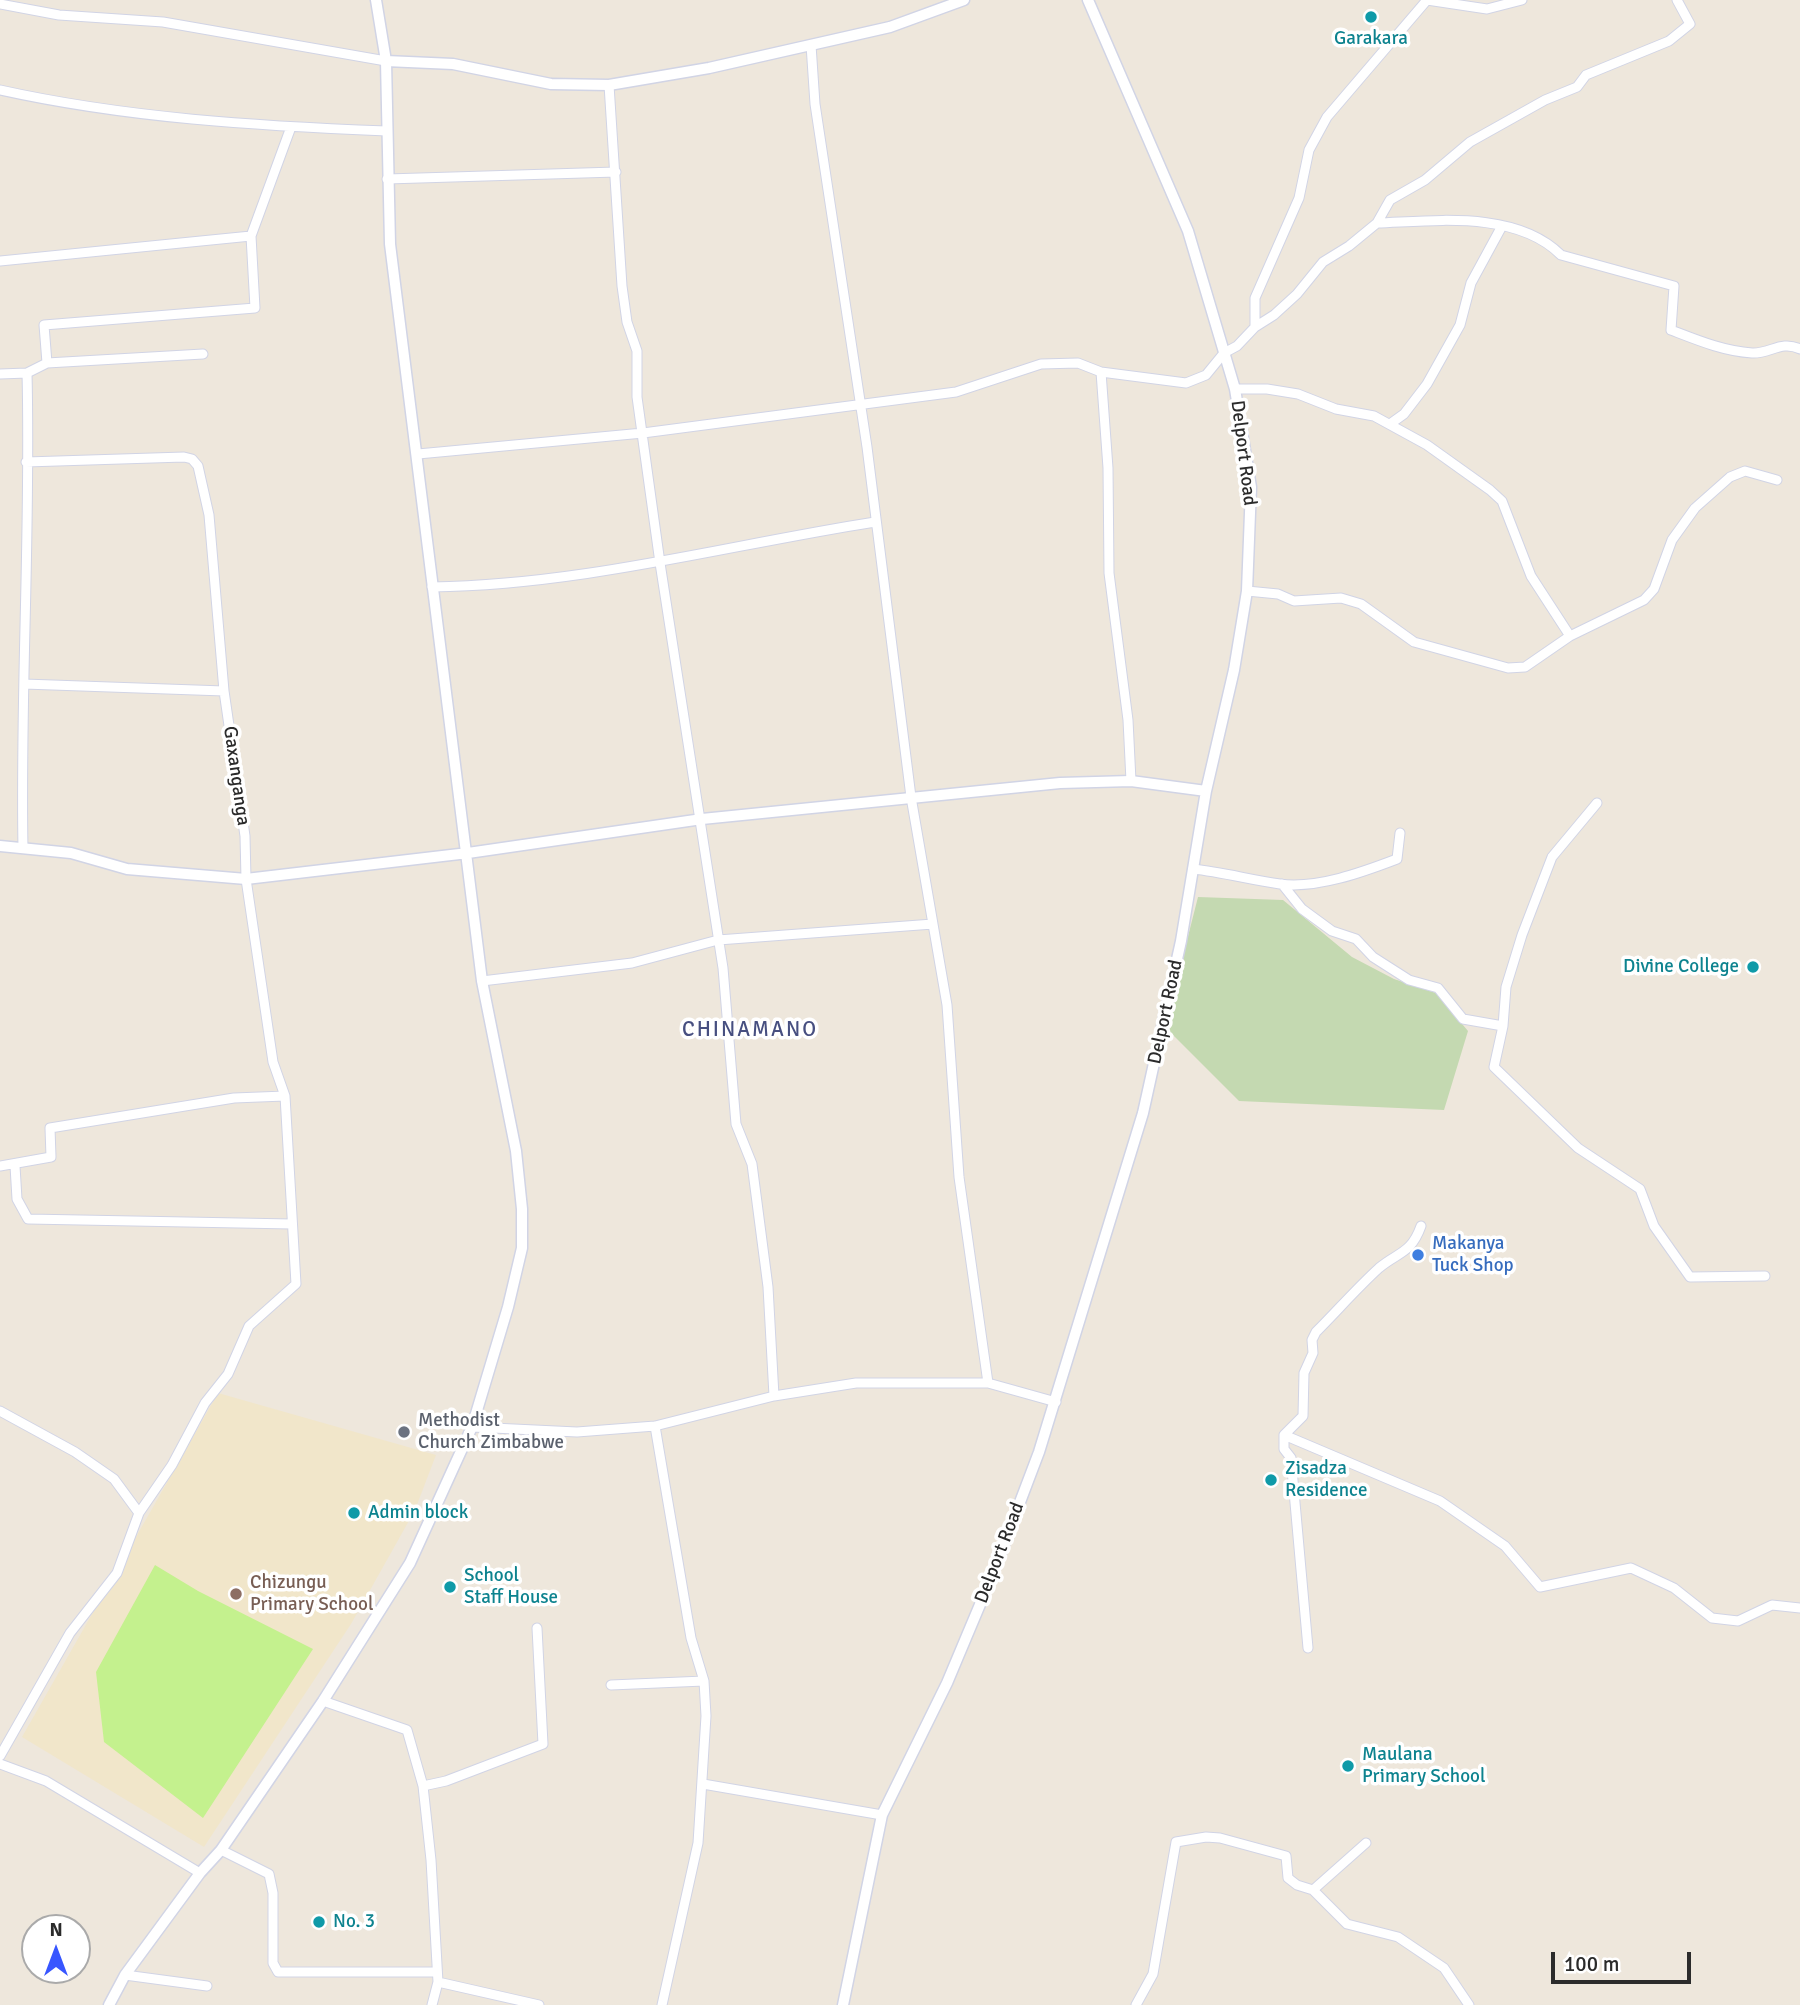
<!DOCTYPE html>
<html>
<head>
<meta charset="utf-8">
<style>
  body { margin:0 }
  #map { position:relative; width:1800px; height:2005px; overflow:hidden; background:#eee7dc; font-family:Signika,sans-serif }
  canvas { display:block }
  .north { position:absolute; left:21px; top:1914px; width:70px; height:70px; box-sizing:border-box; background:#fff; border:2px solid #aaa; border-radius:50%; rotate:0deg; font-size:19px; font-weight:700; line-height:28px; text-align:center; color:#2b2b2b }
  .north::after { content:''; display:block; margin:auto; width:24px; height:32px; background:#3856ff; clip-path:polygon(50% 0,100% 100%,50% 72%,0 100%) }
  .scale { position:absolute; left:1551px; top:1952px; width:140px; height:32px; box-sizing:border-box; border:4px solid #2b2b2b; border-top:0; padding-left:9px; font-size:21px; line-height:24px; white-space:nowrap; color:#2b2b2b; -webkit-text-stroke:5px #fff; paint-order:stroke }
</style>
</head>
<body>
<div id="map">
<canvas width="1800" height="2005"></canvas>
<div class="north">N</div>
<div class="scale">100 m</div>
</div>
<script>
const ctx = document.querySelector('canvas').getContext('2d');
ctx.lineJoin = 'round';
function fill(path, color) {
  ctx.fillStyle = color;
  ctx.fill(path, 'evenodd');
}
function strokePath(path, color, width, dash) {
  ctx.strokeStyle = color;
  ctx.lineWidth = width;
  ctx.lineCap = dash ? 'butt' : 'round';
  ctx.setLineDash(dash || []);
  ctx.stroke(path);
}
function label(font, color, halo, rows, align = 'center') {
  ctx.font = font + ' Signika,sans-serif';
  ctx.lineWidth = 7;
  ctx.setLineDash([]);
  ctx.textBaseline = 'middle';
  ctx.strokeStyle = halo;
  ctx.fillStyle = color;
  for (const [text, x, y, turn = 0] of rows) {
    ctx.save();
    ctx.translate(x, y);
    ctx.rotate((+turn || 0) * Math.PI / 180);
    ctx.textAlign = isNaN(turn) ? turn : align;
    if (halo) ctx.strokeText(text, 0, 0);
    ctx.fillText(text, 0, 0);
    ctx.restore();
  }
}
fill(new Path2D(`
  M218 1393 436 1455 415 1510 351 1624 204 1847 22 1737Z`), '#f1e6ca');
fill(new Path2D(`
  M1198 897 1283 900 1352 957 1394 979 1436 993 1468 1031 1444 1110 1239 1101 1165 1027Z`), '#c4d9b1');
fill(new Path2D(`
  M155 1565 198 1591 313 1649 203 1818 104 1742 96 1672Z`), '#c4f18e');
const minor = new Path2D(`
  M1427 0 1487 9 1522 0
  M0 4 59 15 163 22 386 61
  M811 45 815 104 867 447 911 797 947 1005 959 1177 988 1383
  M609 85 622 286 627 322 637 351V397L660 563 723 968 736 1124 752 1164 768 1287 774 1396
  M0 90C126 118 258 126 387 131
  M387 179 616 172
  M1377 223C1435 221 1516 210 1561 255L1674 286 1671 330C1697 340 1723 351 1752 353 1770 354 1781 340 1800 349
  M0 261 251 236 291 127
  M1255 327V298L1299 198 1309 150 1327 117 1427 0
  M47 363 44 325 255 308 251 236
  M1101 372 1108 468 1109 573 1128 720 1131 781
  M0 374 27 373
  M1235 389H1267L1298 394 1336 409 1374 416 1427 445 1490 490 1502 501 1531 576 1570 636
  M1390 424 1404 414 1427 384 1460 325 1471 283 1502 226
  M418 454 643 433 956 392 1041 364 1078 363 1101 372 1186 383 1206 375 1224 353 1237 346 1255 327 1274 315 1297 294 1323 262 1349 246 1377 223 1390 200 1425 180 1470 142 1545 100 1577 87 1586 75 1669 41 1690 24 1677 0
  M26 462 184 457 192 459 198 466 209 515 224 691 245 836 246 879 273 1062 285 1096 296 1284 249 1326 228 1374 205 1403 172 1465 139 1513
  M432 587C582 585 728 545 875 522
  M1247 591 1278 594 1294 601 1341 598 1361 604 1414 642 1508 668 1525 667 1570 636 1644 600 1654 589 1672 540 1695 508 1730 477 1745 471 1777 480
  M24 684 224 691
  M1597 803 1552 857 1522 935 1506 987 1503 1026 1494 1067 1578 1148 1640 1189 1654 1226 1690 1277 1765 1276
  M23 848C20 690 31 532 27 373L47 363 203 354
  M1193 869C1222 872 1251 880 1280 884 1317 889 1363 872 1397 859L1400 833
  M1282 884 1302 909 1332 931 1356 939 1373 957 1409 980 1438 988 1463 1019 1503 1026
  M482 981 632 963 718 940 933 924
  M0 1166 51 1157 50 1128 234 1098 285 1096
  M15 1166 17 1199 28 1219 292 1224
  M0 1411 75 1452 114 1479 139 1513 117 1573 70 1633 0 1756
  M655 1426 691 1638 704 1681 706 1716 698 1843 662 2005
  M472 1427 577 1432 655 1426 774 1396 856 1383H988L1056 1402
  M1284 1435 1440 1501 1505 1546 1540 1587 1631 1568 1674 1588 1712 1618 1738 1621 1772 1605 1800 1608
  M1308 1648 1291 1458 1284 1449V1435L1303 1416 1304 1373 1313 1353 1312 1340 1316 1332C1337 1311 1357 1288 1379 1268 1398 1252 1411 1254 1421 1226
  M611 1685 704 1681
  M323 1701 407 1730 423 1786 431 1860 438 1982 432 2005
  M0 1764 46 1781 200 1873
  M703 1784 882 1815
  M423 1786 446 1781 543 1744 537 1628
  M221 1850 269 1874 273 1893V1963L278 1972H435
  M1313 1890 1366 1843
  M125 1975 207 1986
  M438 1982 539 2005
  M1136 2005 1153 1974 1176 1842 1206 1837 1220 1838 1286 1856 1288 1878 1297 1885 1313 1890 1347 1924 1398 1937 1444 1968 1469 2005`);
const tertiary = new Path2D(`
  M386 61 453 64 551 84 609 85 709 68 890 27 964 0
  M0 846 71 853 127 869 246 879 468 853 702 819 1060 783 1131 781 1206 791
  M109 2005 125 1975 200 1873 221 1850 323 1701 410 1563 472 1427 508 1307 522 1248V1209L516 1151 482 981 390 244 386 61 376 0
  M843 2005 882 1815 947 1683 992 1576 1039 1452 1143 1113 1181 941 1206 791 1234 670 1247 591 1251 487 1235 389 1188 231 1088 0`);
strokePath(minor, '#d1d4e5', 11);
strokePath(tertiary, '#d1d4e5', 13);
strokePath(minor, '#fff', 9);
strokePath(tertiary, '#fff', 10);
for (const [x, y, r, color] of [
  [1371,17,7,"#0f9aa8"],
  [1753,967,7,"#0f9aa8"],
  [1418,1255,7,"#3f7fe0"],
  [404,1432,7,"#6b7280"],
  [1271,1480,7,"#0f9aa8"],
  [354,1513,7,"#0f9aa8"],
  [450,1587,7,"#0f9aa8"],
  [236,1594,7,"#8d6e63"],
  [1348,1766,7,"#0f9aa8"],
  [319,1922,7,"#0f9aa8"]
]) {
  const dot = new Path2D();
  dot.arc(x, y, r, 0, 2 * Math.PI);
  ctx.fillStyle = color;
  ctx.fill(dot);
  strokePath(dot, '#fff', 2.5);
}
label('19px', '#0d838f', '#fff', [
  ["Garakara",1371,39,"center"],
  ["Divine College",1739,967,"right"],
  ["Zisadza",1285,1469],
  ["Residence",1285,1491],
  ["Admin block",368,1513],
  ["School",464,1576],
  ["Staff House",464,1598],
  ["Maulana",1362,1755],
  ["Primary School",1362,1777],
  ["No. 3",333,1922]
], 'left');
label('19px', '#2b2b2b', '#fff', [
  ["Delport Road",1243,453,83],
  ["Gaxanganga",236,776,82],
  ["Delport Road",1166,1012,-78],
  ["Delport Road",1000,1553,-69]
]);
label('19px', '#366cbe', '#fff', [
  ["Makanya",1432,1244],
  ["Tuck Shop",1432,1266]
], 'left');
label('19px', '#5b616d', '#fff', [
  ["Methodist",418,1421],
  ["Church Zimbabwe",418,1443]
], 'left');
label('19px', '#785e54', '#fff', [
  ["Chizungu",250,1583],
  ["Primary School",250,1605]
], 'left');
ctx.letterSpacing = '2px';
label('21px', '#474f80', '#fff', [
  ["CHINAMANO",750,1030]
]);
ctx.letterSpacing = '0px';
</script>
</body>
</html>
